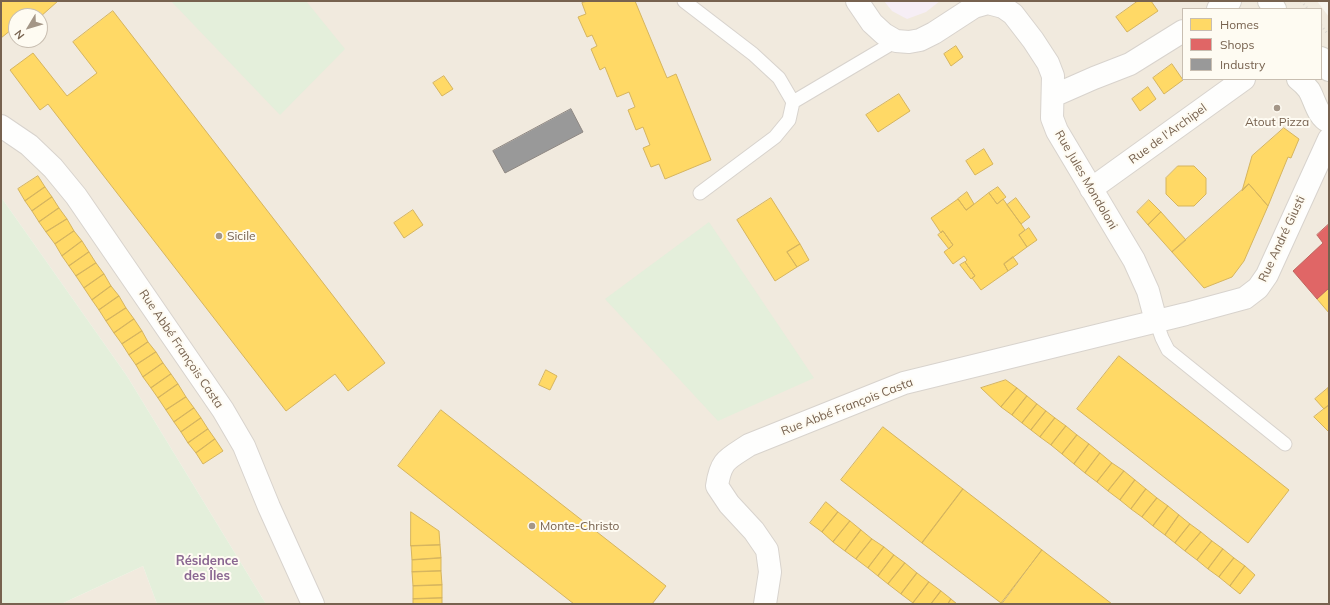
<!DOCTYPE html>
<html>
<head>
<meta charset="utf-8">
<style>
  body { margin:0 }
  #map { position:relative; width:1330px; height:605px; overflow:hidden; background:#f8f6f0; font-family:Mulish,sans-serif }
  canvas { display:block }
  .frame { position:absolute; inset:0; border:2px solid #77624f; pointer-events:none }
  .legend { position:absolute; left:1182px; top:8px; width:140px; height:72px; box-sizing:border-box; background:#fefbf2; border:1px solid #c8beb1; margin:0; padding:5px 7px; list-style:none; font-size:12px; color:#77624f }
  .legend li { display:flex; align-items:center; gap:8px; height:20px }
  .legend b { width:20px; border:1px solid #c8beb1 }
  .north { position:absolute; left:8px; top:8px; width:40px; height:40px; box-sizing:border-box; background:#fefbf2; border:1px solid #c8beb1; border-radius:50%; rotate:232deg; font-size:11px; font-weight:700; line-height:16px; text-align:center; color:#77624f }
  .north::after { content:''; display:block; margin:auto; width:14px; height:18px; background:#a49687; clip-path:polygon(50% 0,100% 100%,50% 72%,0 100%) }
</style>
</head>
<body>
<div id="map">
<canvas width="1330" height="605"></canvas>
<div class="frame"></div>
<ul class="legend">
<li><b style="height:11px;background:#ffd966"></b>Homes</li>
<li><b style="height:11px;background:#e06666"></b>Shops</li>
<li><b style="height:11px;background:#999"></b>Industry</li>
</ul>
<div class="north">N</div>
</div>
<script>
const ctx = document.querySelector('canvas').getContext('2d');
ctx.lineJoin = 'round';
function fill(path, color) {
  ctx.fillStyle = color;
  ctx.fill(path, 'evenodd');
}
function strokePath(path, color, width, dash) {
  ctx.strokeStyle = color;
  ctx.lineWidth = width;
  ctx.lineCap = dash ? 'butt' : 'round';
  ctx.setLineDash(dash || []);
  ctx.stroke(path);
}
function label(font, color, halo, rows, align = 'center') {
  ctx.font = font + ' Mulish,sans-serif';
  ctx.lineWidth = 4;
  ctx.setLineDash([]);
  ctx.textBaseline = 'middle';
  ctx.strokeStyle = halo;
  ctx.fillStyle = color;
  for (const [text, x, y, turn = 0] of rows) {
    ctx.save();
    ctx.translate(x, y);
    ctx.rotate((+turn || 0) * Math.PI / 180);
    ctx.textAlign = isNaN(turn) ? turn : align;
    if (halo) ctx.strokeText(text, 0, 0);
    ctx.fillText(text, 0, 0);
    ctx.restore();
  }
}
fill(new Path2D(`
  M1 1H1317L1329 17V604H266L127 376 1 197ZM1183 9H1321V79H1183ZM16 16H40V40H16Z
  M143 566 157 604H61Z`), '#f1eade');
fill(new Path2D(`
  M884 1H940L926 12 907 19 892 11Z`), '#f6eef5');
fill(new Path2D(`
  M171 1H306L345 49 280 115Z
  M1 197 127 376 266 604H157L143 566 61 604H1Z
  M709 222 814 378 718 421 605 299Z`), '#e4efdb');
const homes = new Path2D(`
  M1 1H58L40 17 16 16V26L1 38Z
  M588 1H635L667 78 676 74 711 160 665 179 659 164 651 167 643 148 650 145 643 127 636 130 628 110 635 107 629 92 617 97 605 67 600 70 591 49 597 46 592 35 587 37 578 17 586 14 582 3Z
  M1138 1H1151L1158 11 1127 32 1116 17Z
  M113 11 385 363 348 391 335 374 286 411 48 104 40 110 10 70 33 53 67 96 97 73 73 42Z
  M956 46 963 57 951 66 944 54Z
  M1172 64 1183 80 1164 94 1153 78Z
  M444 76 453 89 442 96 433 83Z
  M1148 87 1156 99 1140 111 1132 99Z
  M899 94 910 111 878 132 866 115Z
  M1284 128 1299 139 1291 158 1288 157 1268 206 1249 184 1242 191 1252 156Z
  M984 149 993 164 975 175 966 161Z
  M1178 166H1194L1206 178V194L1194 206H1178L1166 194V178Z
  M38 176 45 187 25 201 18 189Z
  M1249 184 1268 206 1244 261 1232 277 1204 288 1172 252Z
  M45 187 52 197 32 211 25 201Z
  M998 187 1006 197 997 204 989 193Z
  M967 192 974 204 966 210 958 199Z
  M989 193 997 204 1003 199 1021 224 1025 230 1019 235 1027 247 1004 264 1008 271 981 290 972 278 975 276 965 262 967 260 964 256 953 264 944 252 953 245 943 231 941 233 931 218 958 199 966 210Z
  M52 197 59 208 39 222 32 211Z
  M771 198 800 244 787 252 797 267 775 281 737 220Z
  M1016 198 1030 217 1021 224 1007 205Z
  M1149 200 1161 212 1148 225 1137 212Z
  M59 208 67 219 46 232 39 222Z
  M413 210 423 225 404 238 394 223Z
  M1161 212 1186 240 1172 252 1148 225Z
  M67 219 74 231 55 244 46 232Z
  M1029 228 1037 240 1027 247 1019 235Z
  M74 231 82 241 62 256 55 244Z
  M943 231 953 245 949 249 938 235Z
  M82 241 89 252 69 266 62 256Z
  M800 244 809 260 797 267 787 252Z
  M89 252 96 263 76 276 69 266Z
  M1013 257 1018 264 1008 271 1004 264Z
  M965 262 975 276 971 279 960 265Z
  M96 263 104 274 84 288 76 276Z
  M104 274 111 286 92 300 84 288Z
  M111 286 119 296 99 310 92 300Z
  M1329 288V313L1317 299Z
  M119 296 126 308 106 321 99 310Z
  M126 308 134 319 114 333 106 321Z
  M134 319 142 331 122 344 114 333Z
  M142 331 148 342 129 355 122 344Z
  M148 342 156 352 136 365 129 355Z
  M156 352 163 363 143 377 136 365Z
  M1119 356 1289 490 1248 543 1077 409Z
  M163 363 171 374 151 388 143 377Z
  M546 370 557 376 550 390 539 385Z
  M171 374 178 384 158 398 151 388Z
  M1006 380 1017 388 1001 407 981 388Z
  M178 384 186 397 166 410 158 398Z
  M1017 388 1027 396 1012 415 1001 407Z
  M1328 388 1329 405 1324 409 1315 399Z
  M1027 396 1037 404 1022 423 1012 415Z
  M186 397 194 408 174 422 166 410Z
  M1037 404 1046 411 1031 430 1022 423Z
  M1329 405V432L1314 417Z
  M194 408 201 418 181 432 174 422Z
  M441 410 666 586 652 604H574L398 466Z
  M1046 411 1055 418 1040 437 1031 430Z
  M201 418 208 429 188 443 181 432Z
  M1055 418 1066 426 1051 445 1040 437Z
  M1066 426 1077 435 1062 454 1051 445Z
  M883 427 963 489 922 543 841 480Z
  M208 429 215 439 196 453 188 443Z
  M1077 435 1089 444 1074 464 1062 454Z
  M215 439 223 451 203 464 196 453Z
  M1089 444 1100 453 1085 473 1074 464Z
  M1100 453 1112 463 1097 482 1085 473Z
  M1112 463 1124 471 1108 491 1097 482Z
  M1124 471 1135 480 1120 500 1108 491Z
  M1135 480 1146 489 1131 509 1120 500Z
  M963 489 1042 550 1001 603 922 543Z
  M1146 489 1157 498 1142 517 1131 509Z
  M1157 498 1168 506 1153 526 1142 517Z
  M826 502 838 512 822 532 810 523Z
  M1168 506 1179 515 1165 535 1153 526Z
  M411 512 439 531 440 545 411 546Z
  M838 512 850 521 833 542 822 532Z
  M1179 515 1190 524 1175 543 1165 535Z
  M850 521 861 530 845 551 833 542Z
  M1190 524 1201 532 1185 551 1175 543Z
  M861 530 872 539 856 559 845 551Z
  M1201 532 1212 541 1197 560 1185 551Z
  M872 539 884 547 868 568 856 559Z
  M1212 541 1223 549 1208 569 1197 560Z
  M440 545 441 558 412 560 411 546Z
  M884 547 894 555 878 576 868 568Z
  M1223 549 1234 558 1219 577 1208 569Z
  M1042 550 1112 604H1002Z
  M894 555 905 563 888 584 878 576Z
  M441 558V571L412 572V560Z
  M1234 558 1245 566 1230 586 1219 577Z
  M905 563 917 573 901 594 888 584Z
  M1245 566 1255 575 1240 594 1230 586Z
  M441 571 442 585 413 586 412 572Z
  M917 573 929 582 913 603 901 594Z
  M929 582 941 591 931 604H914L913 603Z
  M442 585V598L413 599V586Z
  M941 591 951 599 948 604H931Z
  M442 598V604H413V599Z
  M951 599 957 604H948Z`);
fill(homes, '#ffd966');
strokePath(homes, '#d6b55f', 1);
const shops = new Path2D(`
  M1329 224V288L1317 299 1293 271 1323 243 1317 235Z`);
fill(shops, '#e06666');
strokePath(shops, '#c0655f', 1);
const industry = new Path2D(`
  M571 109 583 132 505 173 493 151Z`);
fill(industry, '#999');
strokePath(industry, '#8f8883', 1);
const lane = new Path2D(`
  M684 1 753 54 779 78 793 102 789 120 775 137 700 193
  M793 102 896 41
  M1156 321 1162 338 1168 350 1285 444`);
const street = new Path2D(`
  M857 1 872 23 884 34 896 41 909 42 920 40 934 33 974 7 988 3 1003 7 1013 14 1033 40 1048 63 1053 76 1052 118 1057 131 1134 260 1148 291 1156 321
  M1218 9 1230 1
  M1053 96 1094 78 1130 64 1183 31
  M1 126 29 145 53 168 76 196 223 410 244 446 269 507 313 604
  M1091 189 1244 79
  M765 604 770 572 767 550 754 531 729 504 717 486C721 459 728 459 749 445L904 383 1186 314 1245 298 1258 288 1267 275 1329 139`);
const secondary = new Path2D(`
  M1269 1 1275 9
  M1321 58 1329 70
  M1298 79C1302 82 1306 86 1309 90 1315 100 1317 116 1329 122`);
strokePath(lane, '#d8d3cd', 15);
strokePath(street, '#d8d3cd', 24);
strokePath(secondary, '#d6d2ca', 24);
strokePath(new Path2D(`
  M1301 1 1308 9
  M1321 25 1327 33`), '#dad6d0', 2.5, [1, 3]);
strokePath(lane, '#fefefd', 13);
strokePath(street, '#fefefd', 22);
strokePath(secondary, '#fefefd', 22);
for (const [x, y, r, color] of [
  [1277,108,4,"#a49687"],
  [219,236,4,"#a49687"],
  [532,526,4,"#a49687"]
]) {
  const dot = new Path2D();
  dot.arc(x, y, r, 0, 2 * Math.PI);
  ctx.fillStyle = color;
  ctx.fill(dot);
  strokePath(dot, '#fefbf2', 1.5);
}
label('12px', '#77624f', '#fefbf2', [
  ["Atout Pizza",1277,122,"center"],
  ["Sicile",227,236],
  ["Monte-Christo",540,526]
], 'left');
label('12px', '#77624f', '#fefbf2', [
  ["Rue de l'Archipel",1168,134,-36],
  ["Rue Jules Mondoloni",1086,180,60],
  ["Rue André Giusti",1282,239,-65],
  ["Rue Abbé François Casta",181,349,56],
  ["Rue Abbé François Casta",847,407,-21]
]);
label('bold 13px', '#8a6792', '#fefbf2', [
  ["Résidence",207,561],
  ["des Îles",207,576]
]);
</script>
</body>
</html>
